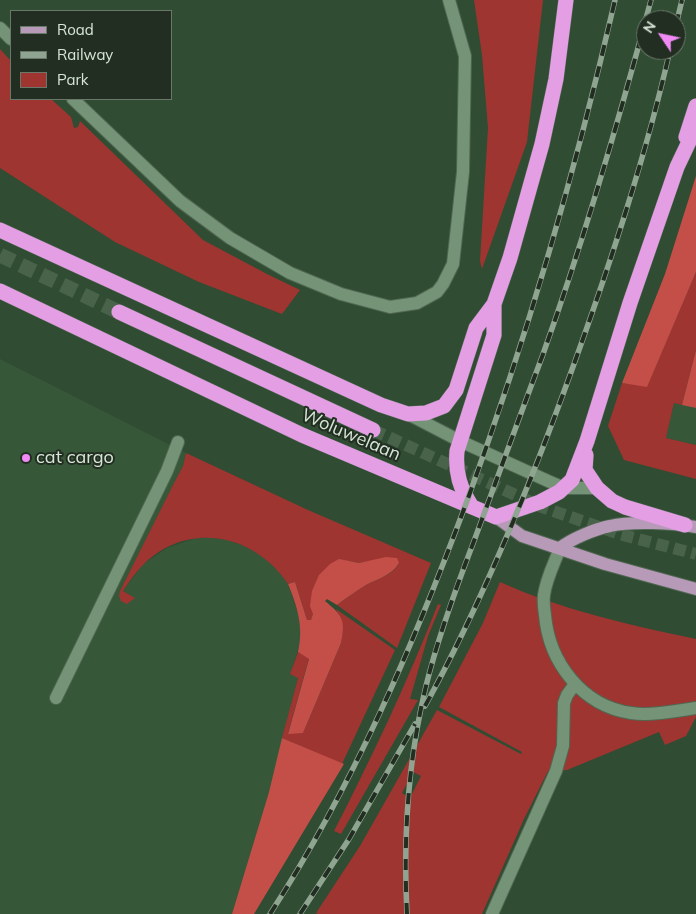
<!DOCTYPE html>
<html>
<head>
<meta charset="utf-8">
<style>
  body { margin:0 }
  #map { position:relative; width:696px; height:914px; overflow:hidden; background:#304c32; font-family:Mulish,sans-serif }
  canvas { display:block }
  .legend { position:absolute; left:10px; top:10px; width:162px; height:90px; box-sizing:border-box; background:#222e22; border:1px solid #6a786a; margin:0; padding:6px 9px; list-style:none; font-size:15px; color:#d6e6d6 }
  .legend li { display:flex; align-items:center; gap:10px; height:25px }
  .legend b { width:25px; border:1px solid #6a786a }
  .north { position:absolute; left:636px; top:10px; width:50px; height:50px; box-sizing:border-box; background:#222e22; border:1px solid #6a786a; border-radius:50%; rotate:304deg; font-size:14px; font-weight:700; line-height:20px; text-align:center; color:#d6e6d6 }
  .north::after { content:''; display:block; margin:auto; width:18px; height:22px; background:#f18af4; clip-path:polygon(50% 0,100% 100%,50% 72%,0 100%) }
</style>
</head>
<body>
<div id="map">
<canvas width="696" height="914"></canvas>
<ul class="legend">
<li><b style="height:6px;background:#b79ab8"></b>Road</li>
<li><b style="height:6px;background:#90a591"></b>Railway</li>
<li><b style="height:14px;background:#9e3531"></b>Park</li>
</ul>
<div class="north">N</div>
</div>
<script>
const ctx = document.querySelector('canvas').getContext('2d');
ctx.lineJoin = 'round';
function fill(path, color) {
  ctx.fillStyle = color;
  ctx.fill(path, 'evenodd');
}
function strokePath(path, color, width, dash) {
  ctx.strokeStyle = color;
  ctx.lineWidth = width;
  ctx.lineCap = dash ? 'butt' : 'round';
  ctx.setLineDash(dash || []);
  ctx.stroke(path);
}
function label(font, color, halo, rows, align = 'center') {
  ctx.font = font + ' Mulish,sans-serif';
  ctx.lineWidth = 4;
  ctx.setLineDash([]);
  ctx.textBaseline = 'middle';
  ctx.strokeStyle = halo;
  ctx.fillStyle = color;
  for (const [text, x, y, turn = 0] of rows) {
    ctx.save();
    ctx.translate(x, y);
    ctx.rotate((+turn || 0) * Math.PI / 180);
    ctx.textAlign = isNaN(turn) ? turn : align;
    if (halo) ctx.strokeText(text, 0, 0);
    ctx.fillText(text, 0, 0);
    ctx.restore();
  }
}
fill(new Path2D(`
  M0 359 186 453 183 466 174 483 120 591 135 598 123 591 142 565 167 548 196 538H212L228 540 256 551 279 571 288 584 298 613 301 628 300 644 290 674 298 677 269 792 232 914H0Z
  M674 403 696 408V445L666 438Z`), '#365839');
fill(new Path2D(`
  M474 0H543L527 142 482 269 480 261 488 128 482 55Z
  M0 49 11 61V78L10 80 11 81V99H51L71 117 74 128 78 127 80 121 203 240 267 274 300 290 282 314 199 282 115 242 0 168Z
  M696 272V350L682 405 674 403 666 438 696 445V479L624 460 608 426 622 383 647 386Z
  M186 453 308 510 431 563 397 648 337 605C346 598 356 591 366 585 379 578 392 576 399 563L370 561 359 563 349 561 313 614 311 621 307 620 295 582 288 584C254 533 186 520 142 566 135 573 129 582 123 591L135 598 127 604 121 601 119 596 120 591 174 483 183 466Z
  M500 582C562 610 630 625 696 639V717L686 736 665 745 659 732 567 770 548 771 524 819 482 914H318L316 913 360 846 437 710 521 754 522 752 439 707 483 623ZM413 772 421 776 410 798 402 793Z
  M438 604 441 605 428 636 410 699 418 700 341 834 334 831C373 755 407 683 438 604Z
  M336 609 395 650 342 764 282 738 298 678 290 674 298 652 309 658 288 733H303L341 643C344 627 343 623 336 609Z`), '#9e3531');
fill(new Path2D(`
  M696 176V272L647 387 622 383 665 274Z
  M696 350V408L682 405Z
  M386 557 397 558 399 563C391 576 379 578 366 585 356 591 346 598 337 605L327 599 325 601C342 615 346 620 341 643L303 733 288 734 309 659 298 652C304 627 297 606 288 584L295 582 307 620H311L313 614 310 606 312 591 319 575 330 564 339 559 359 563Z
  M282 738 344 764 254 914H232L269 792Z`), '#c44f49');
strokePath(new Path2D(`
  M373 430 542 507 619 534 696 554`), '#49634b', 12, [12, 6]);
strokePath(new Path2D(`
  M0 255 119 312`), '#49634b', 15, [15, 8]);
const street = new Path2D(`
  M0 28 11 39
  M73 99 180 201 230 238 290 273 341 294 390 307 417 303 437 292 443 284 453 264 463 172 465 56 449 0
  M408 414 460 441 548 481 564 488H597
  M560 548C554 564 546 579 544 595 543 602 544 608 545 615 549 662 582 706 631 713 652 716 675 711 696 708
  M56 698 167 471 178 442
  M492 914 556 771 563 746 564 703 567 695 575 684`);
const primary = new Path2D(`
  M496 517 522 536 605 564 696 589
  M560 548C571 539 595 529 610 526 632 521 673 523 696 527`);
const highway = new Path2D(`
  M686 137 696 106
  M0 230 381 405 408 414 426 413 444 406 456 390 476 328 494 304
  M0 291 302 435 496 517 540 502 559 492 572 480 587 441 630 303 677 167 696 127
  M119 312 373 430
  M586 455 585 470 597 488 612 501 625 507 685 525
  M472 507C460 488 455 473 457 451L494 335V304L510 258 542 144 556 79 566 0`);
strokePath(street, '#506752', 14);
strokePath(primary, '#506752', 14);
strokePath(highway, '#506752', 16);
strokePath(street, '#759376', 12);
strokePath(primary, '#b79ab8', 12);
strokePath(highway, '#e39ee4', 15);
const rail = new Path2D(`
  M676 25 682 0
  M425 706C485 597 532 481 574 364 611 261 646 156 670 50
  M270 914C353 786 414 644 467 501 527 337 576 170 615 0
  M300 914 349 839 415 724
  M407 914C403 838 408 760 426 686 438 637 456 588 474 541 497 479 519 418 542 357 584 240 619 120 651 0`);
strokePath(rail, '#90a591', 5.5);
strokePath(rail, '#222e22', 4, [11]);
for (const [x, y, r, color] of [
  [26,458,5,"#f18af4"]
]) {
  const dot = new Path2D();
  dot.arc(x, y, r, 0, 2 * Math.PI);
  ctx.fillStyle = color;
  ctx.fill(dot);
  strokePath(dot, '#222e22', 2);
}
label('18px', '#d6e6d6', '#222e22', [
  ["Woluwelaan",351,435,23]
]);
label('18px', '#d6e6d6', '#222e22', [
  ["cat cargo",36,458]
], 'left');
</script>
</body>
</html>
